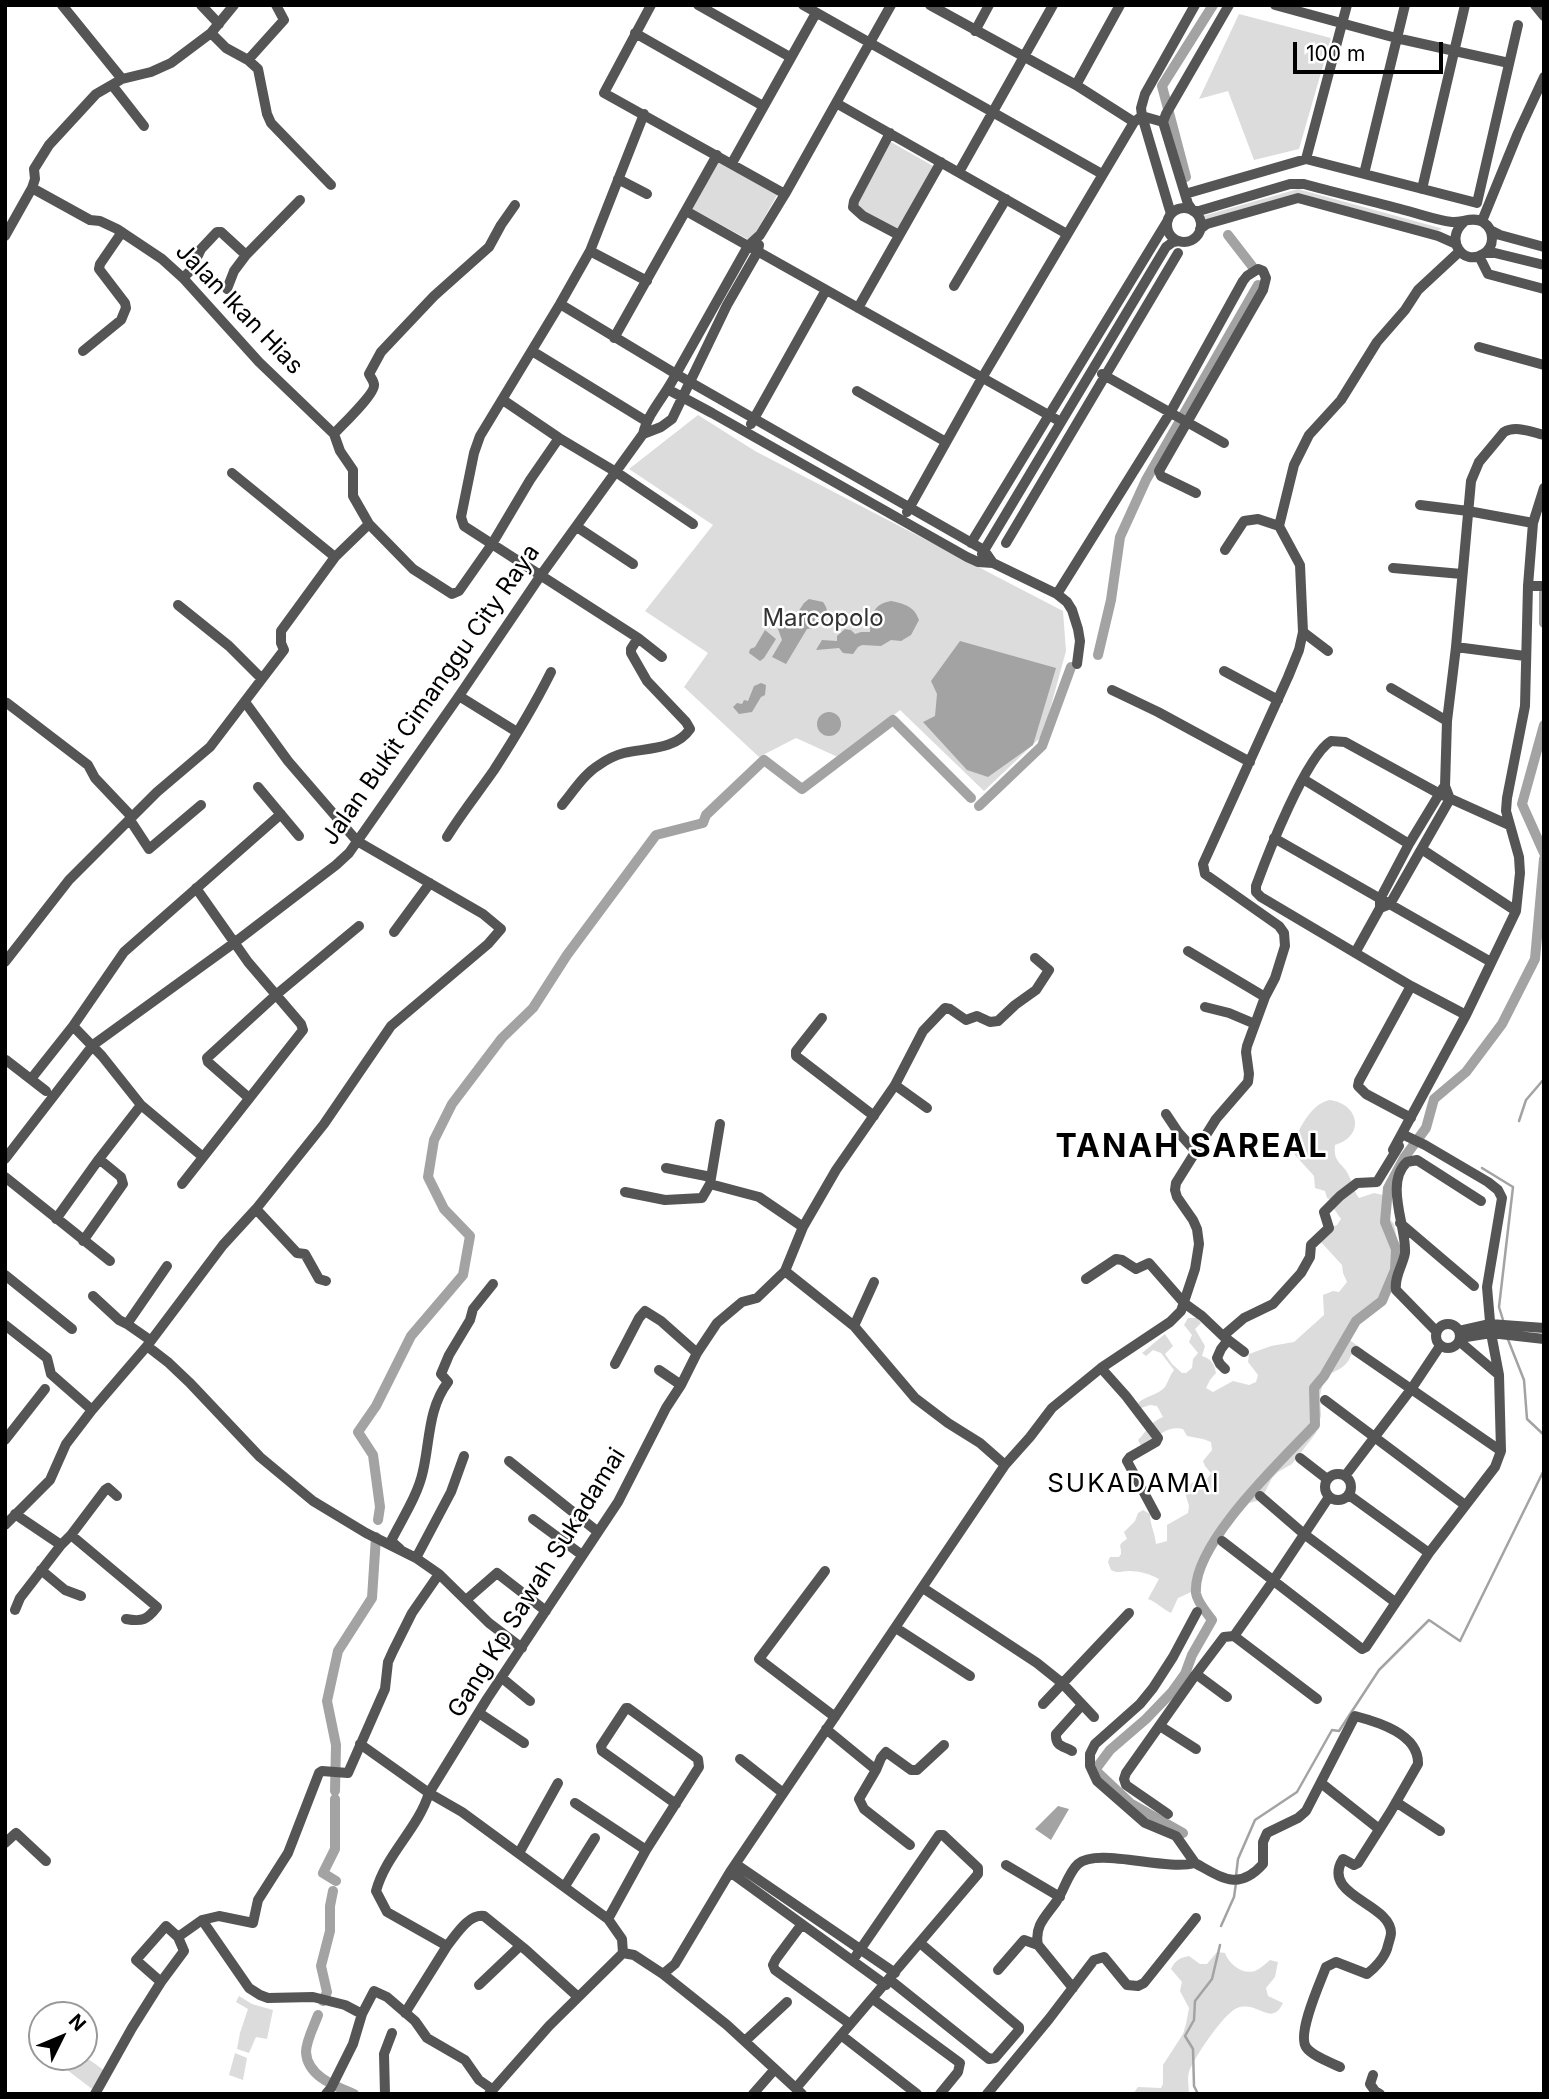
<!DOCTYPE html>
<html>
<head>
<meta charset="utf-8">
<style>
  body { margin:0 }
  #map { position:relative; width:1549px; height:2099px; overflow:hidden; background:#fff; font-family:Inter,sans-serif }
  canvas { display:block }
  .frame { position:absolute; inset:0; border:7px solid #000; pointer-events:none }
  .north { position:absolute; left:28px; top:2001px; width:70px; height:70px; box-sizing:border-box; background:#fff; border:2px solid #999; border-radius:50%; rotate:47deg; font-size:19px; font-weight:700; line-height:28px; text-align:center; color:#000 }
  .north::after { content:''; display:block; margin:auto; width:24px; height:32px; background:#000; clip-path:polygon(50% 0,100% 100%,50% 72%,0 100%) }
  .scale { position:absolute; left:1293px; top:42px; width:150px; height:32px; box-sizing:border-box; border:4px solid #000; border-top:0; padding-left:9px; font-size:21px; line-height:24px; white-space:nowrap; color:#000; -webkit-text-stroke:5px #fff; paint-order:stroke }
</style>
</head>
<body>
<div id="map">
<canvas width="1549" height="2099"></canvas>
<div class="frame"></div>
<div class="north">N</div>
<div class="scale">100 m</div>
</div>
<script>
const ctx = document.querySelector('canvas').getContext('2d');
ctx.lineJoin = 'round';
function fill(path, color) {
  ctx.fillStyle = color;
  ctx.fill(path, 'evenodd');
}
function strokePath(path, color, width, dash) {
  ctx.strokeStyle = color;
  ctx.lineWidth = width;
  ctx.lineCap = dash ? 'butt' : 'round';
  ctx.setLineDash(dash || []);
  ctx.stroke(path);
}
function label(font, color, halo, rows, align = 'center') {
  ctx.font = font + ' Inter,sans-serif';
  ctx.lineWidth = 5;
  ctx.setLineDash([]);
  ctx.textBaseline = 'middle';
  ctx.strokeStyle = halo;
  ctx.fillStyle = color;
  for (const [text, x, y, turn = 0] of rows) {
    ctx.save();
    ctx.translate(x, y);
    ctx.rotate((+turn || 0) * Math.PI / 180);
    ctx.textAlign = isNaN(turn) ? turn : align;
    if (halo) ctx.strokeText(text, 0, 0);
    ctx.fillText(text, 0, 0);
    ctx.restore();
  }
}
fill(new Path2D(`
  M1239 14 1331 38 1299 149 1254 160 1228 91 1199 99Z
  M891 142 933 166 897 230 856 207Z
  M718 161 777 195 751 241 692 209Z
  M1298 189 1440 228 1442 229 1437 231 1298 193 1205 220 1202 217 1203 216Z
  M698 415 755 451 1063 611 1066 651 1043 735 984 791 900 710 840 758 796 738 759 757 684 687 708 653 645 611 713 525 629 469Z
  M1329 1100C1359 1103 1366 1136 1335 1145 1333 1164 1343 1162 1349 1176 1353 1184 1353 1190 1359 1198L1374 1193 1383 1195 1385 1203 1384 1212 1394 1224 1397 1240V1260L1392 1286 1378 1308 1361 1313 1348 1331V1339L1364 1350 1351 1355C1347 1368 1336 1371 1324 1376L1320 1396 1321 1416 1316 1433 1292 1464 1278 1472 1272 1478 1264 1494 1257 1501 1249 1503 1223 1526 1219 1533 1218 1544 1213 1550 1199 1561C1206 1586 1201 1588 1178 1598L1171 1613C1162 1609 1157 1602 1148 1599L1159 1579C1150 1574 1140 1571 1129 1571 1121 1571 1119 1574 1111 1570L1108 1562 1110 1557H1119L1121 1554C1122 1545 1116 1546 1127 1539L1124 1532 1135 1521 1138 1513 1143 1510 1150 1514C1150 1525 1155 1533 1156 1544L1167 1541V1525L1188 1513 1189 1506 1184 1489 1196 1480 1207 1479 1211 1473 1205 1466 1203 1461 1212 1450 1211 1442 1203 1439 1187 1436 1183 1429C1166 1425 1157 1437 1145 1448L1140 1444 1138 1440C1147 1431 1150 1422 1163 1417L1157 1406 1150 1405 1141 1408 1138 1403C1145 1396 1158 1395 1165 1387 1168 1382 1170 1375 1174 1370L1161 1353 1153 1350 1146 1356 1142 1353 1165 1334 1173 1346 1165 1354 1172 1364 1182 1373H1186L1192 1368 1193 1359 1198 1353 1189 1342 1192 1335 1184 1325 1188 1318H1197L1201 1323 1195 1329 1205 1346 1202 1356C1211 1359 1214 1363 1216 1373L1210 1380 1206 1388 1213 1392 1233 1381 1249 1385 1256 1382 1258 1375 1248 1362 1249 1354 1271 1346 1294 1342 1324 1315 1323 1295 1333 1291 1339 1292 1347 1282 1343 1273 1342 1265 1320 1241 1329 1228 1337 1225 1341 1219 1334 1209 1335 1202 1327 1198 1325 1191 1315 1188 1314 1176 1295 1155 1292 1145C1300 1128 1310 1105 1329 1100Z
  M1217 1952 1225 1953C1229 1964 1242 1975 1255 1971 1260 1969 1265 1964 1270 1960L1278 1962 1275 1977 1266 1988 1268 1996 1283 2003C1271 2028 1258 2000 1237 2008 1224 2013 1193 2059 1189 2072 1187 2078 1189 2088 1189 2094H1133L1138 2087 1161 2088 1163 2084V2065L1183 2034 1186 2024 1189 2008 1180 1991 1182 1982 1171 1969C1175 1960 1180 1958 1189 1956L1200 1964H1207Z
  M239 1996 252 2004 273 2010 267 2039 256 2037 249 2053 237 2049 240 2033 248 2009 236 2002Z
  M235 2053 247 2058 243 2080 229 2075Z
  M84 2056 105 2071 92 2089 58 2063 62 2057Z`), '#dcdcdc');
fill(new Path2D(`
  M809 599 823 602C834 617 823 627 807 629L786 664 772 657 782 640 778 629 780 625 792 621 804 603Z
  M891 601C905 604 914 606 919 620L911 635 901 641 891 640 881 646 862 645 858 647 853 654 843 653 839 648 816 650 822 640 837 641V636L845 629 851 630 855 634 861 632H870C871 615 873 604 891 601Z
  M765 630 776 639 764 658 760 661 749 653 750 649 755 647Z
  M960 641 1056 668 1033 745 988 777 967 770 923 722 935 716 937 694 931 681Z
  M761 683 766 685 765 695 761 697 752 712 739 714 733 707 737 703 742 704 744 700 748 701 754 686Z
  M817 724a12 12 0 1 1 24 0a12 12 0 1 1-24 0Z
  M1058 1806 1069 1809 1051 1840 1035 1829Z`), '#a3a3a3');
strokePath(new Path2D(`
  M1519 1121 1526 1100 1544 1079
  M1482 1168 1513 1187 1499 1307 1503 1320
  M1507 1337 1524 1380 1527 1419 1544 1435
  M1236 1876 1238 1859 1255 1820 1297 1792 1332 1730 1339 1731 1379 1670 1429 1620 1460 1641 1544 1470
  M1221 1926 1234 1897 1236 1883
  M1198 2094 1194 2086 1193 2049 1185 2036 1194 2020 1195 2001 1212 1979 1220 1945`), '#a3a3a3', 2.5);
strokePath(new Path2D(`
  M1186 177 1162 86 1213 5
  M1228 235 1252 266
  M1544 593V623
  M1098 655 1111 600 1120 537 1146 480 1258 285
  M1544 725 1522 804 1544 853
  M979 806 1042 746 1071 667
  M378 1520 380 1507 373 1455 358 1432 376 1406 411 1336 463 1275 470 1236 444 1209 428 1177 434 1140 452 1104 502 1038 533 1008 567 955 656 835 703 823 706 815 764 760 802 789 893 720 971 798
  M335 1791 336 1745 327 1701 338 1651 372 1598 376 1537
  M335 1799V1849L323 1873 336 1881
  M1183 1833 1130 1803 1095 1770 1110 1750 1146 1719 1172 1692 1185 1674 1192 1655 1212 1620C1207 1613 1197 1602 1196 1593 1192 1544 1283 1459 1315 1425L1314 1388 1324 1376 1356 1321 1382 1301 1395 1270 1396 1249 1385 1222 1388 1188 1404 1158 1426 1128 1434 1099 1466 1072 1502 1024 1535 959 1544 859
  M323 2001 327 1992 321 1966 330 1931V1906L333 1891
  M318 2015C314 2026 306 2041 306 2052 307 2076 335 2086 354 2094`), '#a3a3a3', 10);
strokePath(new Path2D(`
  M62 5 122 79
  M201 5 219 24
  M651 5 604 93 785 194
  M698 5 790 57
  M803 5 1102 174
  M930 5 1076 85 1134 122 1142 116 1163 122
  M1229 5 1166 114 1163 122 1188 204 1193 211H1199L1290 184H1304C1337 193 1371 201 1404 210 1420 214 1436 220 1452 222 1462 223 1473 216 1483 222 1495 230 1495 247 1483 254 1463 267 1444 239 1464 222
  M1275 5 1396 38 1509 63
  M1535 5 1544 16
  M975 31 989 5
  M211 33 226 48 248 60 258 69 267 114 271 123 331 185
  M635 33 763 106
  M248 60 284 20 276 5
  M112 85 144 126
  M1076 85 1120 5
  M836 103 1067 234
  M644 114 590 251 560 304 480 436 474 453 461 517 464 526 638 638 662 657
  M890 133 854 201 853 207 863 216 899 235
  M1306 159 1347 5
  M732 163 816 13
  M959 172 1053 5
  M1364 174 1405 5
  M618 179 647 194
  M32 188 90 220 100 221 117 229 162 259 183 278 259 362 334 434 340 451 353 470V496L369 524 413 569 452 594 459 591 492 544 530 480 559 438
  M1422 189 1465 5
  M1185 194 1306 159 1477 203 1518 25
  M1167 225a17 17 0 1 1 34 0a17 17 0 1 1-34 0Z
  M686 211 1061 422
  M1171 214 1142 116 1141 108 1145 94 1195 5
  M1482 221 1518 133 1544 77
  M1200 229 1207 224 1298 198 1438 236 1456 244
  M1490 230 1500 235 1544 247
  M5 236 32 188 35 179 34 169 49 145 96 94 122 79 151 72 171 63 211 33 234 5
  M590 251 647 281
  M1486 253H1495L1544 265
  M1479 256 1488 274 1544 289
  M183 278 191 270 201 249 217 232H221L246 255
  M954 286 1006 199
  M227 289 234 271 246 255 300 200
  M560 304 676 374 748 246 760 235 785 194 891 5
  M858 308 941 162
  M614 338 717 155
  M1479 347 1544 365
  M83 351 121 320 126 308 125 303 99 269 100 264 122 232
  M532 351 646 421
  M1102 374 1224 443
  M669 390 712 413 967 557 978 562 993 563 1057 594 1067 602 1072 610 1078 629 1080 641 1077 664
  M857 391 946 442
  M503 400 559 438 616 472 693 524
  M751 424 826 290
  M334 434C341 426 375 394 374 385 374 381 371 378 369 374L381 352 434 296 489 247 501 225 515 205
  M643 434 661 427 672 419 727 305 758 251 759 245
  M232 473 335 557
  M1420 505 1468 511 1533 523
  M907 512 982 378 1134 122
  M577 527 633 564
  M971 543 1168 220
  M1006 543 1178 253
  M1225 550 1244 521 1258 519 1279 526
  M982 554 1166 247 1173 242 1179 241
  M1393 568 1462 574
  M1528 586H1544
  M1057 594 1170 413 1243 281 1247 276 1258 269 1263 271 1266 278 1263 290 1159 471 1161 476 1196 493
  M178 605 229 646 261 678
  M1303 632 1328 651
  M1456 647 1525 656
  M1224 671 1278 700
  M1391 688 1447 721
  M1112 690 1158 712 1250 762
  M459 696 517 732
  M5 705 7 703 88 765 95 778 131 816
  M1303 779 1409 844
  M258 787 299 836
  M562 805C573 792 584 774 599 765 606 760 616 755 624 753 646 748 676 750 690 729L686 722 647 681 631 653V649L638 638
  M130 820 149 849 201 805
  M447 837C461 814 478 793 494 770 514 739 534 706 551 672
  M1274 838 1491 962
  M1423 850 1516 911
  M1380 908 1390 904 1450 799 1445 786 1447 721 1456 647 1471 481 1479 462 1504 432C1516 425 1531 432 1544 435
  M394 932 430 883
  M1188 951 1265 997
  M1355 953 1380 908V899L1409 844 1443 788
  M5 962 69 880 157 792 210 747 284 650 281 643V631L335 557 369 524
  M1411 986 1359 1081 1358 1086 1366 1094 1411 1118
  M1205 1007 1229 1013 1255 1024
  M1466 1015 1411 986 1261 897 1256 892V886C1267 856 1306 756 1331 741L1345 742 1438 793 1509 825
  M822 1018 796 1051V1056L874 1116
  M73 1026 102 1056 141 1105
  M6 1060 46 1091
  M31 1079 73 1026 124 952 281 814
  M895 1085 927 1108
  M249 1098 208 1062 207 1058 277 994 359 926
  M1166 1114 1178 1132 1196 1152
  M1393 1150 1466 1015 1516 911 1520 873 1519 857 1506 811 1507 798 1525 706 1528 586 1533 523 1544 488
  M5 1159 93 1045 234 943 336 865 349 853 459 696 541 575 643 434C648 412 666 395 676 374L984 550 993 563
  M666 1168 711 1177
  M5 1177 110 1261
  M182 1184 303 1030 301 1024 248 962 196 888
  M710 1184 720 1124
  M625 1192 665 1200 702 1198 710 1184 759 1197 803 1227
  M256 1209 297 1253 305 1254 319 1279 326 1281
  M56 1219 99 1159 141 1105 203 1157
  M1400 1223 1474 1286
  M83 1241 123 1184 121 1177 99 1159
  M785 1271 854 1326 915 1398 948 1423 980 1443 1005 1465
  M5 1275 72 1329
  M1086 1279 1116 1259 1122 1260 1136 1269 1149 1263 1184 1303 1202 1316 1223 1336 1244 1352
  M93 1296 119 1320 127 1324
  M1436 1336a12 12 0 1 1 24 0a12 12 0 1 1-24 0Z
  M5 1325 47 1358 51 1374 92 1410
  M854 1326 874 1282
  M1436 1331 1396 1290C1394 1277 1403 1265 1405 1253 1407 1228 1384 1183 1407 1162L1417 1160 1481 1201
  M1459 1331 1490 1324 1544 1328
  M1223 1336 1244 1318 1273 1304 1301 1273 1310 1257 1311 1245 1329 1228 1324 1212 1340 1196 1357 1183 1377 1182 1399 1146
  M1460 1338 1491 1333 1544 1339
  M150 1340 127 1324 167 1266
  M1459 1341 1499 1375
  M147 1346 169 1363 189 1382 260 1457 313 1501 366 1533 416 1558 439 1574 489 1623 522 1648
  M1356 1351 1501 1451
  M615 1364 639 1318 645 1311 661 1321 697 1353
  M1101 1368 1126 1396 1158 1438 1156 1442 1130 1457 1127 1461 1156 1515
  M1225 1369 1220 1364 1217 1358 1221 1349 1228 1340
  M659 1370 681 1385
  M1325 1400 1465 1505
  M5 1440 45 1389
  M1300 1458 1327 1479
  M509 1461 598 1532
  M1325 1487a13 13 0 1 1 26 0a13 13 0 1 1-26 0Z
  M1345 1476 1412 1388 1440 1346
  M1349 1495 1429 1553
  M1260 1496 1304 1534 1395 1602
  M15 1514 61 1545 20 1598 15 1610
  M533 1519 582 1555
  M5 1525 50 1480 66 1444 92 1410 147 1346 223 1245 256 1209 324 1124 391 1026 488 944 501 929 483 914 357 841 288 761 245 702
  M71 1535 105 1490 108 1488 117 1496
  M1222 1541 1362 1649 1366 1647 1429 1553 1495 1467 1501 1451 1499 1375 1491 1333 1487 1287 1502 1198 1498 1190 1488 1182 1425 1145 1402 1134
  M61 1545 71 1535 157 1607C147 1620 142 1622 126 1619
  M400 1549 391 1541C402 1519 418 1495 423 1471 430 1441 428 1408 448 1382L441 1374 449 1355 470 1320 473 1309 493 1284
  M416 1558 451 1492 464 1456
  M41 1570 65 1590 81 1596
  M825 1571 759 1659 835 1717
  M923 1588 1037 1663 1062 1683 1094 1717
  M466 1600 497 1573 546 1611
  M896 1628 970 1676
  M1234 1636 1273 1581 1329 1497
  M1196 1674 1227 1697
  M502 1678 530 1701
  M1043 1704 1129 1613
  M479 1713 524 1743
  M1160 1726 1196 1749
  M826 1729 876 1770 859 1799 864 1809 910 1845
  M360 1744 429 1793 462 1812 608 1919 622 1939 623 1953
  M1072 1751C1064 1746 1055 1747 1056 1734L1082 1705
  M740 1759 783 1793
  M876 1770 881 1758 886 1752 911 1770H917L944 1745
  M1321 1783 1379 1829
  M1396 1802 1440 1831
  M575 1803 646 1850
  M1168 1814 1126 1785 1124 1779 1126 1773 1196 1674 1224 1637 1234 1636 1317 1699
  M5 1843 16 1833 46 1861
  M519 1853 558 1783
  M1195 1863 1176 1836 1145 1823 1097 1781 1090 1766V1754L1095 1744 1140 1704 1153 1688 1173 1657 1197 1612
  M737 1865 895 1973
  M1006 1865 1060 1897
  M730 1872 886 1985
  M565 1886 595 1838
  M608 1919 646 1850 699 1767 698 1759 628 1708H626L601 1746 602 1751 676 1804
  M202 1920 249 1988 260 1995 268 1998 313 1997 345 2005 362 2014 374 1991 387 1997 415 2021 427 2038 465 2060 479 2080 492 2089
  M802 1924 776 1959 773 1965 775 1970 850 2024
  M178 1937 202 1920 219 1916 253 1923 258 1900 288 1853 319 1773 322 1771 348 1773 385 1689 388 1662 393 1651 412 1613 439 1574
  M998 1970 1024 1940 1038 1945
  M663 1974 727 2025 802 2094
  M890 1980 989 2059 995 2058 1019 2030V2027L920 1943
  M479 1985 520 1946
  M1073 1988 1038 1945C1034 1926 1046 1916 1056 1902 1064 1891 1068 1873 1078 1864 1097 1847 1165 1871 1195 1863 1221 1877 1238 1892 1263 1864V1842L1267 1833 1298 1818 1306 1811 1355 1716C1378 1722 1419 1734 1418 1764L1391 1811 1358 1863 1354 1865 1343 1859C1320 1896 1391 1903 1391 1933 1391 1937 1388 1944 1387 1949 1384 1958 1375 1968 1367 1974L1336 1962 1326 1967C1320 1983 1297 2033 1306 2047 1312 2056 1330 2062 1340 2067
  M577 1996 526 1950 484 1916C468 1914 456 1935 447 1946L387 1912 376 1891C386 1854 418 1829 429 1793L487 1699 618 1502 666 1408 681 1385 697 1353 717 1323 742 1302 757 1298 785 1271 803 1227 836 1170 895 1085 923 1031 945 1008 950 1009 966 1020 977 1016 990 1022 998 1021 1015 1005 1036 990 1049 970 1035 958
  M873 1999 960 2063 958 2072 940 2094
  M405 2013 447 1946
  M841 2035 917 2094
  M745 2041 787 2002
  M1373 2075 1370 2084 1375 2091 1380 2094
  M796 2088 978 1874V1868L943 1835H939L853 1960
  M95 2094 132 2028 161 1982 136 1960 166 1926 178 1937 184 1951 161 1982
  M326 2094 331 2088 353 2044 362 2014
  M385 2094 384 2054 392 2033
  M489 2094 549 2026 623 1953 634 1955 663 1974 675 1964 730 1872 1005 1465 1030 1437 1052 1408 1101 1368 1170 1322 1181 1311 1195 1269 1199 1244 1197 1229 1193 1220 1177 1197 1175 1190 1176 1183 1216 1119 1248 1082 1249 1074 1246 1052 1247 1046 1265 997 1275 978 1285 946 1284 933 1279 926 1205 874 1203 864 1288 677 1299 650 1303 632 1300 565 1279 526 1294 465 1309 435 1341 400 1377 342 1405 310 1418 290 1460 251
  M753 2094 775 2069
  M987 2094 1049 2019 1094 1960 1104 1957 1127 1985 1138 1986 1144 1983 1196 1918`), '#555', 10);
label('24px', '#000', '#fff', [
  ["Jalan Ikan Hias",239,309,46],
  ["Jalan Bukit Cimanggu City Raya",431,695,-55],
  ["Gang Kp Sawah Sukadamai",537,1583,-58]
]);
label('24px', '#333', '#fff', [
  ["Marcopolo",823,619]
]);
ctx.letterSpacing = '2px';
label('26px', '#000', '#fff', [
  ["SUKADAMAI",1134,1484]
]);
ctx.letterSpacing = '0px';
ctx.letterSpacing = '2px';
label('bold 32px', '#000', '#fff', [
  ["TANAH SAREAL",1192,1147]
]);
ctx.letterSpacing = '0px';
</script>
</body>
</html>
